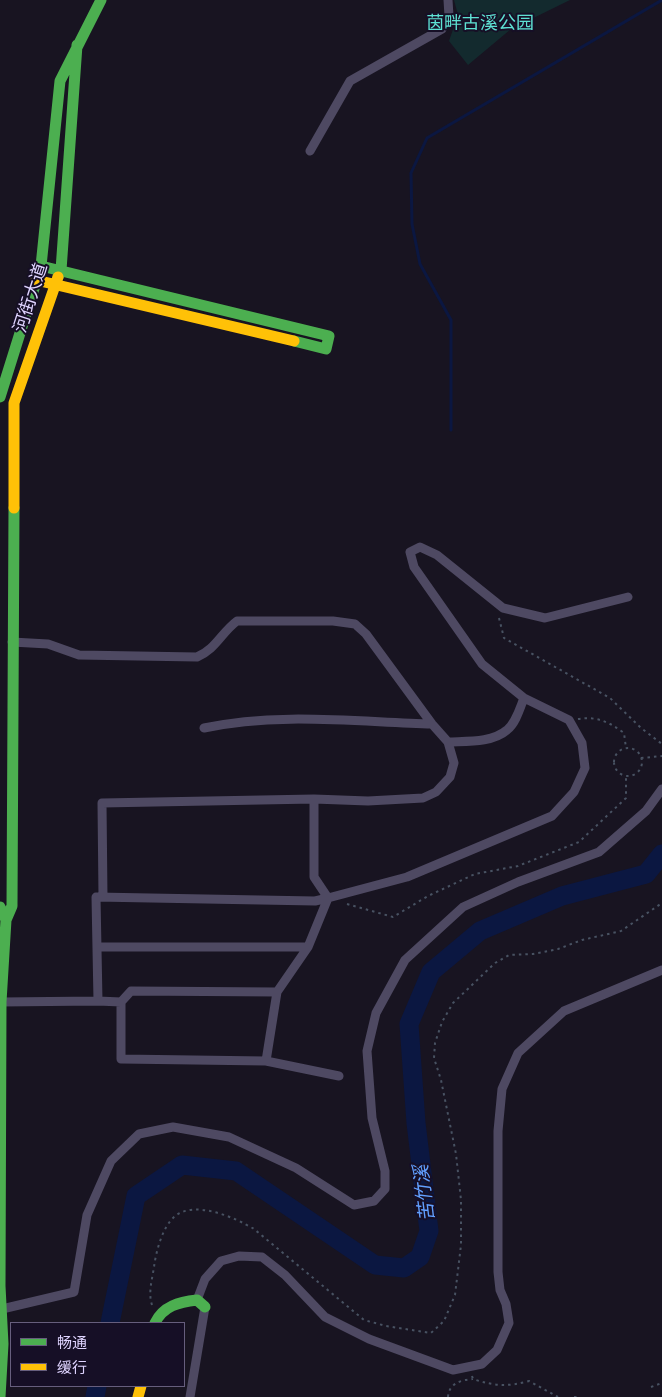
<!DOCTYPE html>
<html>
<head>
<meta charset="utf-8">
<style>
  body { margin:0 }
  #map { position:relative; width:662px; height:1397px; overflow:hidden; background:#181421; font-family:"PT Sans","Noto Sans SC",sans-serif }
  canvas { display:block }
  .legend { position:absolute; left:10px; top:1322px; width:175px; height:65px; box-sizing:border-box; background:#160f26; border:1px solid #665e7d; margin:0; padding:6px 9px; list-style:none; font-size:15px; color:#dfd4ff }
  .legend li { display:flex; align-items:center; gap:10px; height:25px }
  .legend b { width:25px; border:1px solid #665e7d }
</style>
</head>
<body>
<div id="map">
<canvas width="662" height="1397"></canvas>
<ul class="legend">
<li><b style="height:6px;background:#4caf50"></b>畅通</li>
<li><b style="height:6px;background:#ffc107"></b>缓行</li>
</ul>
</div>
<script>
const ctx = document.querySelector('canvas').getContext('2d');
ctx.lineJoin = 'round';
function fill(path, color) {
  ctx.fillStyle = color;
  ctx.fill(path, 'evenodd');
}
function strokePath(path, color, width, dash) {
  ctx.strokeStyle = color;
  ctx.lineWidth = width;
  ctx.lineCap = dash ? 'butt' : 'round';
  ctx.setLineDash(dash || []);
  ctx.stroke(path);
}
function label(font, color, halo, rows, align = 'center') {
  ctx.font = font + ' "PT Sans","Noto Sans SC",sans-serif';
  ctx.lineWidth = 4;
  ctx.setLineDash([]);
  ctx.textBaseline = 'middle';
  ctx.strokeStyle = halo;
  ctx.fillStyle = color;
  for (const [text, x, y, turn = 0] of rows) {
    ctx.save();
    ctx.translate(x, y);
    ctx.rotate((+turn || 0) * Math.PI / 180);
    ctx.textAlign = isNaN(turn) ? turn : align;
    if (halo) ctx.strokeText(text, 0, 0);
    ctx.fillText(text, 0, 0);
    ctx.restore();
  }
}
fill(new Path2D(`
  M454 0H570L511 29 468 65 449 41 458 15Z`), '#132a2e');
strokePath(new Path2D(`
  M451 430V320L420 264 412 224 411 173 427 138 662 0`), '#0b1741', 3);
strokePath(new Path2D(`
  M110 1323 136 1196 182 1165 236 1171 375 1265 404 1268 420 1257 429 1231 416 1123 409 1024 431 972 480 931 562 896 646 874 662 854
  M95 1397 97 1386`), '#0b1741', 19);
strokePath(new Path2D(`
  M499 618 504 638 610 698 641 728 662 744
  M578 719C597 716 609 722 624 733L626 748
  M614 762a14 14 0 1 1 28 0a14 14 0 1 1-28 0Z
  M641 758 662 756
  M347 904 393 917 428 896 475 874 518 866 579 842 626 798V776
  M152 1305C148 1293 152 1280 154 1267 156 1252 162 1228 174 1217 194 1199 236 1218 254 1229L364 1320 386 1326 431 1333 444 1321 455 1295 461 1245V1200L456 1154 441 1080 434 1058 435 1043 442 1022 453 1003 495 963 509 955 533 954 558 949 582 940 621 931 662 903
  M472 1376 473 1379C494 1386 508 1387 529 1381L558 1397
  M651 1387 662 1383
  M448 1397C449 1383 461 1380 473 1379
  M574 1397H579`), '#485262', 2, [2.5, 4]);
strokePath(new Path2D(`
  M310 151 350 81 442 29 449 16 448 0
  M12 642 48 644 79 655 197 657C216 649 221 633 237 621H333L355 624 366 634 432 724 448 742 454 763 450 777 436 792 423 798 368 801 314 799 102 803 103 897
  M204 728C278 712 357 722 432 724
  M448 742C466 741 492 743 507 730 516 723 520 708 524 698
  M97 947H308
  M98 1001 121 1002 131 991 277 992
  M1 1002 98 1001 96 897 315 901 328 898 407 877 552 816 574 792 585 768 582 743 569 720 524 698 482 664 414 567 410 552 420 547 437 555 503 608 545 618 628 597
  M121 1002V1059L266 1061 339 1076
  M266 1061 277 992 308 947 328 898 314 877V799
  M197 1300 205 1279 221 1261 239 1256 262 1257 285 1275 325 1317 369 1339 453 1370 482 1364 497 1350 509 1323 506 1304 500 1290 498 1272V1131L502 1089 518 1053 564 1011 662 970
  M2 1309 74 1292 87 1215 111 1161 139 1134 173 1127 229 1137 296 1168 354 1205 374 1201 385 1189V1171L372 1118 367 1051 376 1013 405 960 463 907 518 882 599 852 646 811 662 789
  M190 1397 205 1307`), '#4e4962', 9);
strokePath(new Path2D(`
  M41 266 329 336 326 349 294 341
  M58 277 61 270 77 45
  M0 397 41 266 60 81 101 0
  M0 907 6 920 1 1002 0 1286 3 1344 0 1397
  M6 920 12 906 14 508
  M155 1323C163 1306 179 1302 197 1300L205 1307`), '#4caf50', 11);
strokePath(new Path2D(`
  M36 280 294 341
  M14 508V403L58 277
  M138 1397 141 1386`), '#ffc107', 11);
label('18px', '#5ee1d3', '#160f26', [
  ["茵畔古溪公园",480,24]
]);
label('18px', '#dfd4ff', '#160f26', [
  ["河街大道",31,298,-72]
]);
label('italic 19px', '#62a0ff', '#160f26', [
  ["苦竹溪",425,1193,-97]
]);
</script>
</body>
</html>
